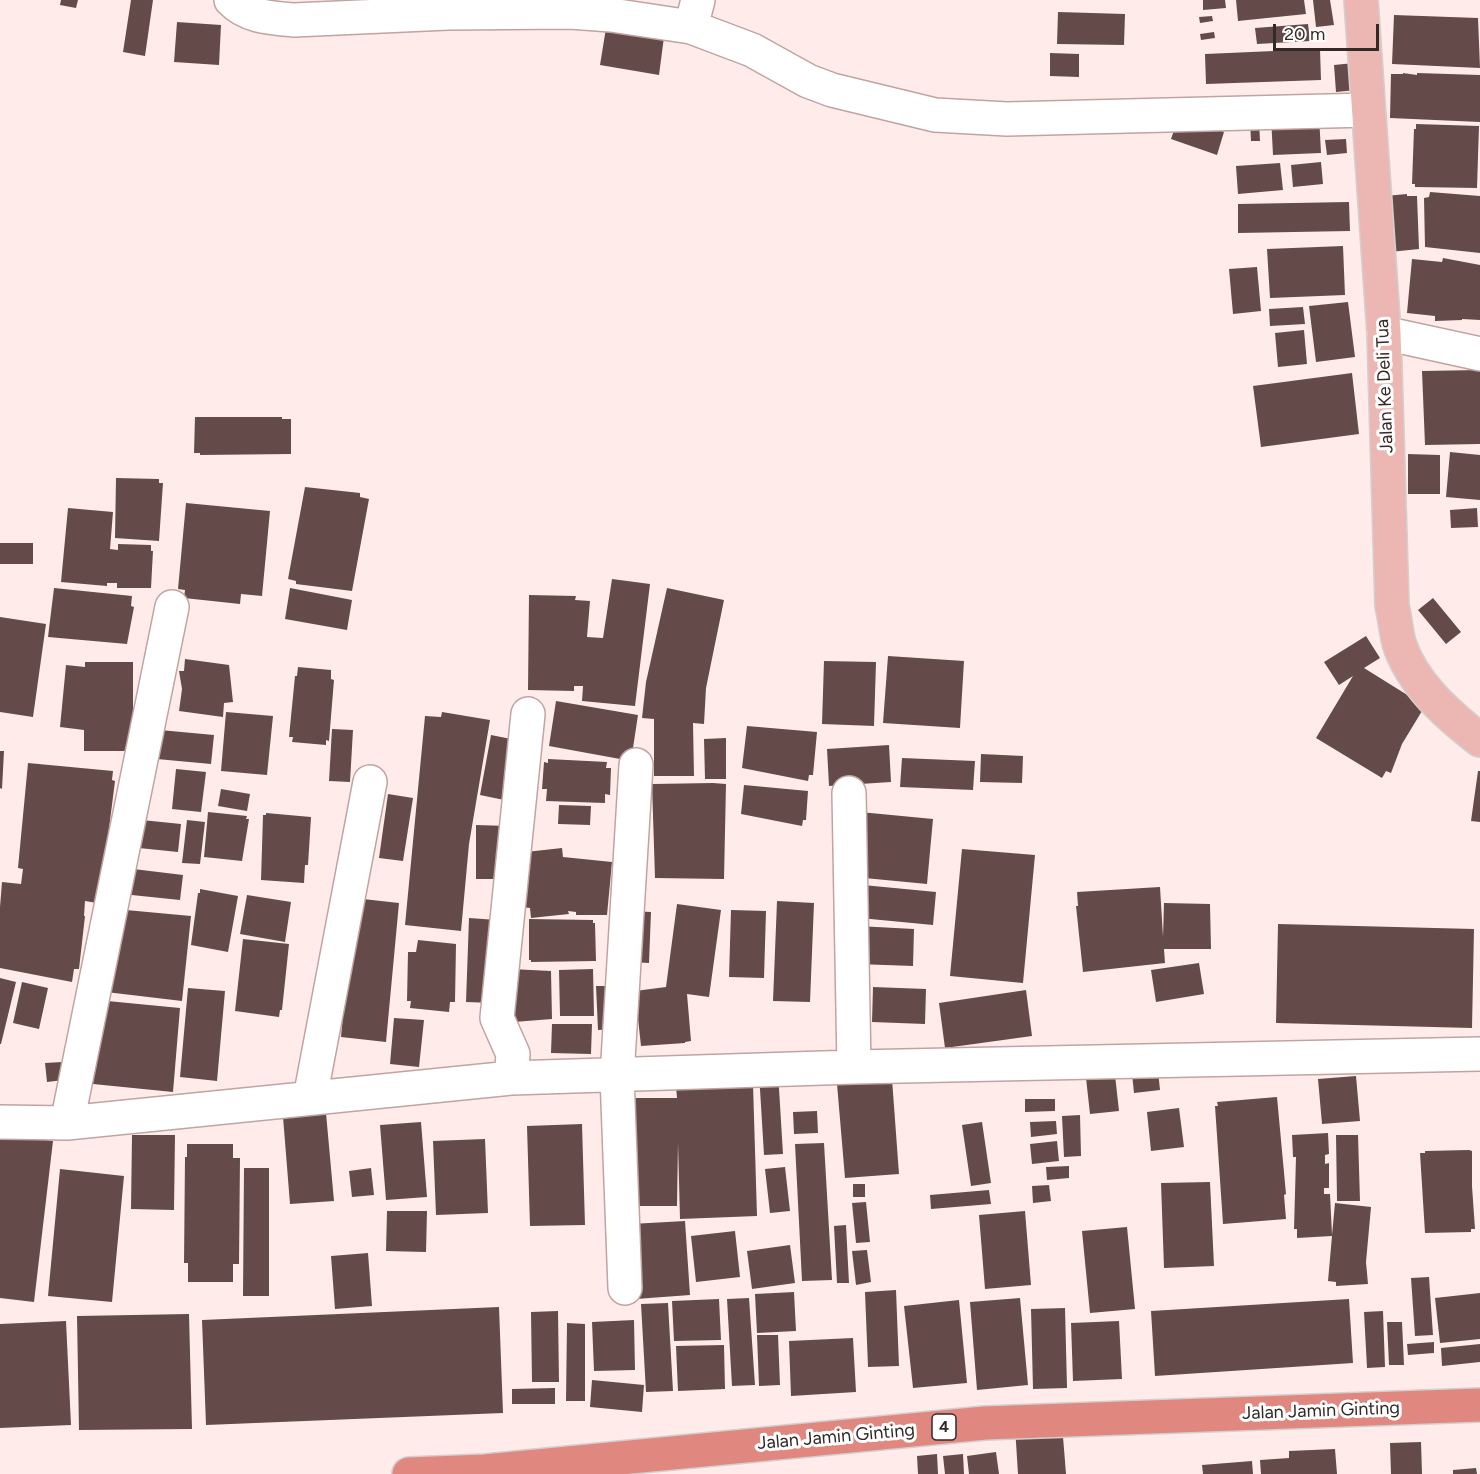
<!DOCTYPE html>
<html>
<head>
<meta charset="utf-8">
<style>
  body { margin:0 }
  #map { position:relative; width:1480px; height:1474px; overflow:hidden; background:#ffecea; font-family:Figtree,sans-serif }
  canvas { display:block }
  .scale { position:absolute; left:1273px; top:24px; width:106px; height:27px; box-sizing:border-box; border:3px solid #342927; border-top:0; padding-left:8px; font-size:18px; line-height:21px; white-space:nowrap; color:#342927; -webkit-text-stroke:4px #fefefe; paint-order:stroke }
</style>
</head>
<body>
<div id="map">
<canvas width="1480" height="1474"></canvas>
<div class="scale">20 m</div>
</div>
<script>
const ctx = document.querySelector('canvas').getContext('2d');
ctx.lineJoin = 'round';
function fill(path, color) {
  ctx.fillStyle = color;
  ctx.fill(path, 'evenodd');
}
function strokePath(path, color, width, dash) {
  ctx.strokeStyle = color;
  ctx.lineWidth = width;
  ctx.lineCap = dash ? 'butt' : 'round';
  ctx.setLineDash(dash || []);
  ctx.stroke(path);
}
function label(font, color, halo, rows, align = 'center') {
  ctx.font = font + ' Figtree,sans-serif';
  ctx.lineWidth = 6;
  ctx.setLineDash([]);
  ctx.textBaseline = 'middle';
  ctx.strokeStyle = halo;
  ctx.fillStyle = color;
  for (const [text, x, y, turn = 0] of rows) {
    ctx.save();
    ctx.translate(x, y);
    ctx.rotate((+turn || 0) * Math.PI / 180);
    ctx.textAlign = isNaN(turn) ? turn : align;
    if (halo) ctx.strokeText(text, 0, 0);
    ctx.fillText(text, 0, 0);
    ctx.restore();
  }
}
fill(new Path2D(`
  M61 0H78L76 8 60 5Z
  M131 0H153L145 56 123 52Z
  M1203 0H1225L1226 8 1203 10Z
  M1236 0H1304L1306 14 1238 21Z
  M1313 0H1330L1334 25 1316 27Z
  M1058 12 1125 14 1124 45 1057 44Z
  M1394 15 1478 18 1480 68 1392 64Z
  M1212 16 1213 21 1200 23 1199 17Z
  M177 22 221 25 219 65 174 62Z
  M1308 24 1310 41 1257 44 1255 28Z
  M606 28 664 37 659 75 600 65Z
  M1214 32 1215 38 1201 40 1200 34Z
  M1320 49 1321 80 1206 84 1205 54Z
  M1050 53 1079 54V77L1050 76Z
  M1354 63 1356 90 1336 92 1334 65Z
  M1403 73 1417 75V73L1480 75V122L1390 118 1391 74H1403Z
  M1319 115 1321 153 1273 155 1271 117Z
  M1179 116 1224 132 1217 155 1171 139Z
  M1259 120 1260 141H1251L1250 121Z
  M1416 124 1479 126 1477 188 1415 187V184H1412L1414 129H1416Z
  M1346 139 1347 153 1327 155 1325 140Z
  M1321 162 1323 184 1293 187 1291 165Z
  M1280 163 1283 190 1238 194 1236 166Z
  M1430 192 1480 196V253L1425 247 1424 198 1429 197Z
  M1407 194V196H1417L1419 249 1390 252 1385 196Z
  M1349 202 1350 231 1238 233V204Z
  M1343 246 1345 295 1270 298 1267 249Z
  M1443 258 1480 265V320L1462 319V320L1435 321V316L1407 313 1412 259 1442 262Z
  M1257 267 1261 311 1233 314 1229 269Z
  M1348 302 1355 357 1316 362 1309 306Z
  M1303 307 1305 324 1270 326 1269 309Z
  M1304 330 1307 364 1278 367 1275 333Z
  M1480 370V444L1425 445 1422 371Z
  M1352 373 1359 434 1261 447 1253 386Z
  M195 417H282V419H291V454L200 455V453H194Z
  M1450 452 1480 455V500L1446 497Z
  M1408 454 1440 455V494H1408Z
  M116 478 159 479V483H163L159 541 115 538Z
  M305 487 360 493V497L369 499 352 591 296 584V581L288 579Z
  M186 503 270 511 262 596 241 594 240 604 184 598 185 590 178 589Z
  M68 508 113 512 110 549 118 550V544L151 545V551H153L151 588H117V583H107V586L61 582Z
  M1477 508 1478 527 1451 528 1450 510Z
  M0 543H33V564H0Z
  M612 579 650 584 635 706 582 701 583 686H574V691L528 690 529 595 576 596 575 600 590 601 587 637 603 638Z
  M54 588 132 596 131 606 134 607 127 644 48 637Z
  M290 588 352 600 347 630 285 619Z
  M667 588 724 600 706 688 704 724 693 723 694 776H654V719L642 718 646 682Z
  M1433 598 1461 632 1446 644 1418 610Z
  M0 617 46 624 33 717 0 712Z
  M1366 636 1380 658 1364 668 1425 706 1402 744 1391 773 1386 771 1382 778 1316 738 1353 676 1339 685 1324 662Z
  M888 656 964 661 960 728 883 723Z
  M185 659 229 665 233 702 224 703 223 717 179 711 182 689 179 671H184Z
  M824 661 876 662 874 726 822 724Z
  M85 662H133V751H84V730L60 727 66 665 85 667Z
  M298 667 331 670V679L334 680 329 741 326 740V745L292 742 293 737H289L295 676H297Z
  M556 701 638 715 631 761 549 746Z
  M226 712 273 716 267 775 221 771Z
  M442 712 490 720 469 844 461 931 405 925 425 716 441 717Z
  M747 726 817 732 813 775H809L808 781 742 768Z
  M149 729 214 735 211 764 146 758Z
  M332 729 353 730 350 782 329 781Z
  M491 735 521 741 509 801 480 795Z
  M726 738V779H705L704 739Z
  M889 745 891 782 829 786 827 749Z
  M0 751H4L2 789 0 788Z
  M981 754 1023 756 1022 783 980 782Z
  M902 758 975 761 973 790 900 787Z
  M548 759 607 762 606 768H611L610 795 605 794V803L546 801 547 789H542L544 762 548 763Z
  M28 763 113 771 112 780 115 781 103 876 97 903 85 901 84 916H85L79 969H74L72 982 0 968V907L2 882 21 884 23 869 18 868Z
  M176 769 206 772 201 812 172 809Z
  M1478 771H1480V822L1471 821Z
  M713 783 726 784 724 879 655 878 652 784Z
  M744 785 808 791 806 820H803L802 826 741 814Z
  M221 789 250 794 247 811 218 806Z
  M388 794 413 798 403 861 379 858Z
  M559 805 591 806 590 825 558 824Z
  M208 812 247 816 246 819H249L242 861 204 857Z
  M860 812 933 819 927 884 854 877Z
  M266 813 311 817 308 865H305L304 883 261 880 263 815H266Z
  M132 819 181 824 178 852 129 847Z
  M187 820 205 822 200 864 182 863Z
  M476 825 508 826V879H476Z
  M562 848 563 857 612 862 607 915H576V912L568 911 569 914 531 918 530 908 522 907 526 852Z
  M962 849 1035 855 1023 983 950 976Z
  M125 868 183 875 180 900 122 894Z
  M863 885 936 892 933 925 860 918Z
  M1160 887 1163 937 1164 903 1210 904 1211 949H1164L1165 963 1083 972 1076 906H1078L1077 892Z
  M200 889 238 896 228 952 191 945 198 893H200Z
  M247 895 291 902 285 942 240 934Z
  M354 898 399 903 386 1042 341 1037Z
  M777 901 814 903 810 1002 773 1001Z
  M677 904 721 910 709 997 687 994 691 1041 685 1042V1043L641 1046 635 991 666 987Z
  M115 909 191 916 182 1001 106 992Z
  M731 910 766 911 764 978 729 977Z
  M633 911 651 912 649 963 631 962Z
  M469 918 497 920 493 1003 466 1002Z
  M529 919 593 920V923H595L596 961 531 962V960H529Z
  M1278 924 1474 929 1472 1028 1276 1023Z
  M858 926 914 929 913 966 857 964Z
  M243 939 289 944 282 1010H280L279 1017 235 1011Z
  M418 940 456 944 455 1002H450L449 1012 410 1008 411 1001H407L408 952H416Z
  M1199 963 1204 994 1156 1002 1151 970Z
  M511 969 551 971 552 1019 514 1022Z
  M593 969 594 1016H560L559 970Z
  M0 978 16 982 1 1044H0Z
  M22 982 48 988 39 1029 13 1023Z
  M596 986H613L615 1029 598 1030Z
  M873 987 926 989 925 1024 872 1022Z
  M188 988 225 991 217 1081 180 1077Z
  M1026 990 1032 1036 945 1048 939 1003Z
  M97 1000 180 1008 173 1092 83 1083Z
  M394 1018 424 1020 419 1067 390 1064Z
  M552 1024H592L591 1054 551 1053Z
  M1157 1061 1160 1090 1134 1093 1131 1064Z
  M62 1062 64 1080 47 1082 45 1063Z
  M1114 1066 1119 1111 1090 1114 1085 1069Z
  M778 1072 783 1154 764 1155 759 1073Z
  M1356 1076 1360 1121 1322 1124 1318 1079Z
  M892 1079 899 1174 845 1178 837 1084Z
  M753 1084 757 1216 680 1219 678 1143 677 1206H628L627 1098H677L676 1086Z
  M1277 1097 1286 1194 1284 1195 1286 1219 1223 1224 1215 1106H1218L1217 1102Z
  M1025 1099H1055V1111L1025 1112Z
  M1179 1108 1184 1147 1151 1151 1147 1112Z
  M817 1111 818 1133 794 1134 793 1112Z
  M326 1113 334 1201 290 1204 283 1117Z
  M1080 1115 1081 1156 1064 1157 1062 1116Z
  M1056 1121 1057 1134 1031 1137 1030 1122Z
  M421 1122 427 1197 386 1200 380 1125Z
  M982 1122 991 1183 971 1186 962 1125Z
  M582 1124 585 1225 530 1226 527 1126Z
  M1328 1133 1329 1154 1325 1155V1164L1329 1163V1188H1324V1194H1330L1332 1235 1335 1203 1371 1207 1366 1262 1368 1284 1336 1286V1282L1328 1281 1332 1236 1297 1238V1229H1294L1296 1157H1293L1292 1135Z
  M0 1134 53 1141 34 1302 0 1298Z
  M132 1135H175L174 1210 131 1209Z
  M1336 1135H1358L1360 1201H1337Z
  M485 1139 488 1213 436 1215 433 1141Z
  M1057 1141 1059 1161 1032 1164 1030 1144Z
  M824 1143 832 1280 802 1281 795 1144Z
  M187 1144H233V1158H240L239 1264H233V1282H188V1263H184L185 1157H187Z
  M1469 1150 1472 1151V1186L1475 1229H1471V1232L1425 1233 1420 1153H1425V1151Z
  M1069 1166V1178L1047 1180 1046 1167Z
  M785 1167 790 1211 770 1213 765 1169Z
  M244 1168H269V1296H243Z
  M371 1168 374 1195 352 1197 349 1171Z
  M60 1169 124 1176 112 1302 48 1296Z
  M1210 1182 1214 1266 1164 1268 1161 1183Z
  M853 1184H865V1197H853Z
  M1049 1185 1051 1201 1033 1203 1032 1186Z
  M989 1190 991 1204 931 1209 930 1195Z
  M866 1202 870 1242 856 1243 852 1203Z
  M387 1211H427L426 1252 386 1251Z
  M1025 1211 1031 1285 985 1289 979 1215Z
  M685 1221 690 1295 636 1299 631 1224Z
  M846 1225 849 1283H837L834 1226Z
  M1127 1227 1135 1309 1090 1313 1082 1231Z
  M735 1231 740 1277 696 1282 691 1236Z
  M790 1245 795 1283 752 1289 747 1251Z
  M867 1250 871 1282 856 1285 852 1251Z
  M368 1253 372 1306 335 1309 331 1256Z
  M1429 1277 1433 1335 1415 1336 1411 1278Z
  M896 1290 899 1366 868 1367 865 1292Z
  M794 1292 796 1331 757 1333 755 1294Z
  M1480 1293V1339L1440 1343 1435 1298Z
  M749 1298 755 1385 732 1386 727 1299Z
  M1020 1298 1028 1385 977 1390 970 1302Z
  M719 1299 721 1340 674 1341 672 1301Z
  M1349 1299 1353 1363 1155 1376 1151 1311Z
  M959 1300 967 1383 913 1388 904 1306Z
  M668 1303 673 1391 646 1392 641 1304Z
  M499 1307 503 1413 206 1425 202 1320Z
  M1065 1308 1067 1388 1033 1389 1031 1309Z
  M558 1311 559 1382H532L531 1312Z
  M1383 1311 1385 1367 1367 1368 1364 1312Z
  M189 1314 192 1429 79 1430 77 1316Z
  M634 1320 635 1370 594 1371 592 1322Z
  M66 1321 71 1425 0 1428V1324Z
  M1119 1321 1122 1379 1073 1381 1071 1323Z
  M1387 1322H1402L1404 1365H1389Z
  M567 1323 585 1324V1401H566Z
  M757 1335H778L780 1385 759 1386Z
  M853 1338 856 1392 791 1396 789 1341Z
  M1434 1342V1353L1408 1355 1407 1344Z
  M1480 1344V1362L1442 1366 1441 1348Z
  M724 1345 725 1389 678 1391 676 1346Z
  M592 1380 644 1385 642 1412 590 1407Z
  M555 1388V1404H512V1389Z
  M1062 1424 1066 1474H1018L1015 1427Z
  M1421 1442 1422 1474H1391L1390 1443Z
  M1335 1449 1337 1474H1261L1260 1460 1289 1458V1451Z
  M996 1452 999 1474H969L967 1456Z
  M937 1454 938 1474H918L917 1456Z
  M963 1454 964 1474H945L943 1456Z
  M1252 1461 1253 1474H1203L1202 1465Z
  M1476 1468 1477 1474H1453V1470Z`), '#644b49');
const minor = new Path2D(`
  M231 0C247 17 271 18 294 20L448 13 570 12 611 15 691 27 752 50 808 81 832 90 935 115 1007 119 1368 110
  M691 27 698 0
  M1384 333 1480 354
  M849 793 854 1067
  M511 1078 513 1054 497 1018 528 714
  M310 1098 370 782
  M0 1122 67 1123 511 1078 854 1067 1480 1054
  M67 1123 172 607
  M625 1288 617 1076 636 765`);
const major = new Path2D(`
  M1361 0 1384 333 1392 606C1395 618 1396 631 1399 643 1412 684 1448 715 1480 740`);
const highway = new Path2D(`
  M409 1474 485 1471 985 1423 1480 1405`);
strokePath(minor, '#c0a4a0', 36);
strokePath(major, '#d2d0cf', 36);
strokePath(highway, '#d2d0cf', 36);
strokePath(minor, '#fff', 33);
strokePath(major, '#ecb7b2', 33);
strokePath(highway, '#e0877f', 33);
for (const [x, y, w] of [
  [944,1427,24]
]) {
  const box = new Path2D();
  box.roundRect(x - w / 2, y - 13, w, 26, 4.5);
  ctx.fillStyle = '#fefefe';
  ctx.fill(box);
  strokePath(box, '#342927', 1.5);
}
label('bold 16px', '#342927', null, [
  ["4",944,1427]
]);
label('18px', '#342927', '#fefefe', [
  ["Jalan Ke Deli Tua",1385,386,-92],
  ["Jalan Jamin Ginting",1321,1411,-2],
  ["Jalan Jamin Ginting",836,1437,-5]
]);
</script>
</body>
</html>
